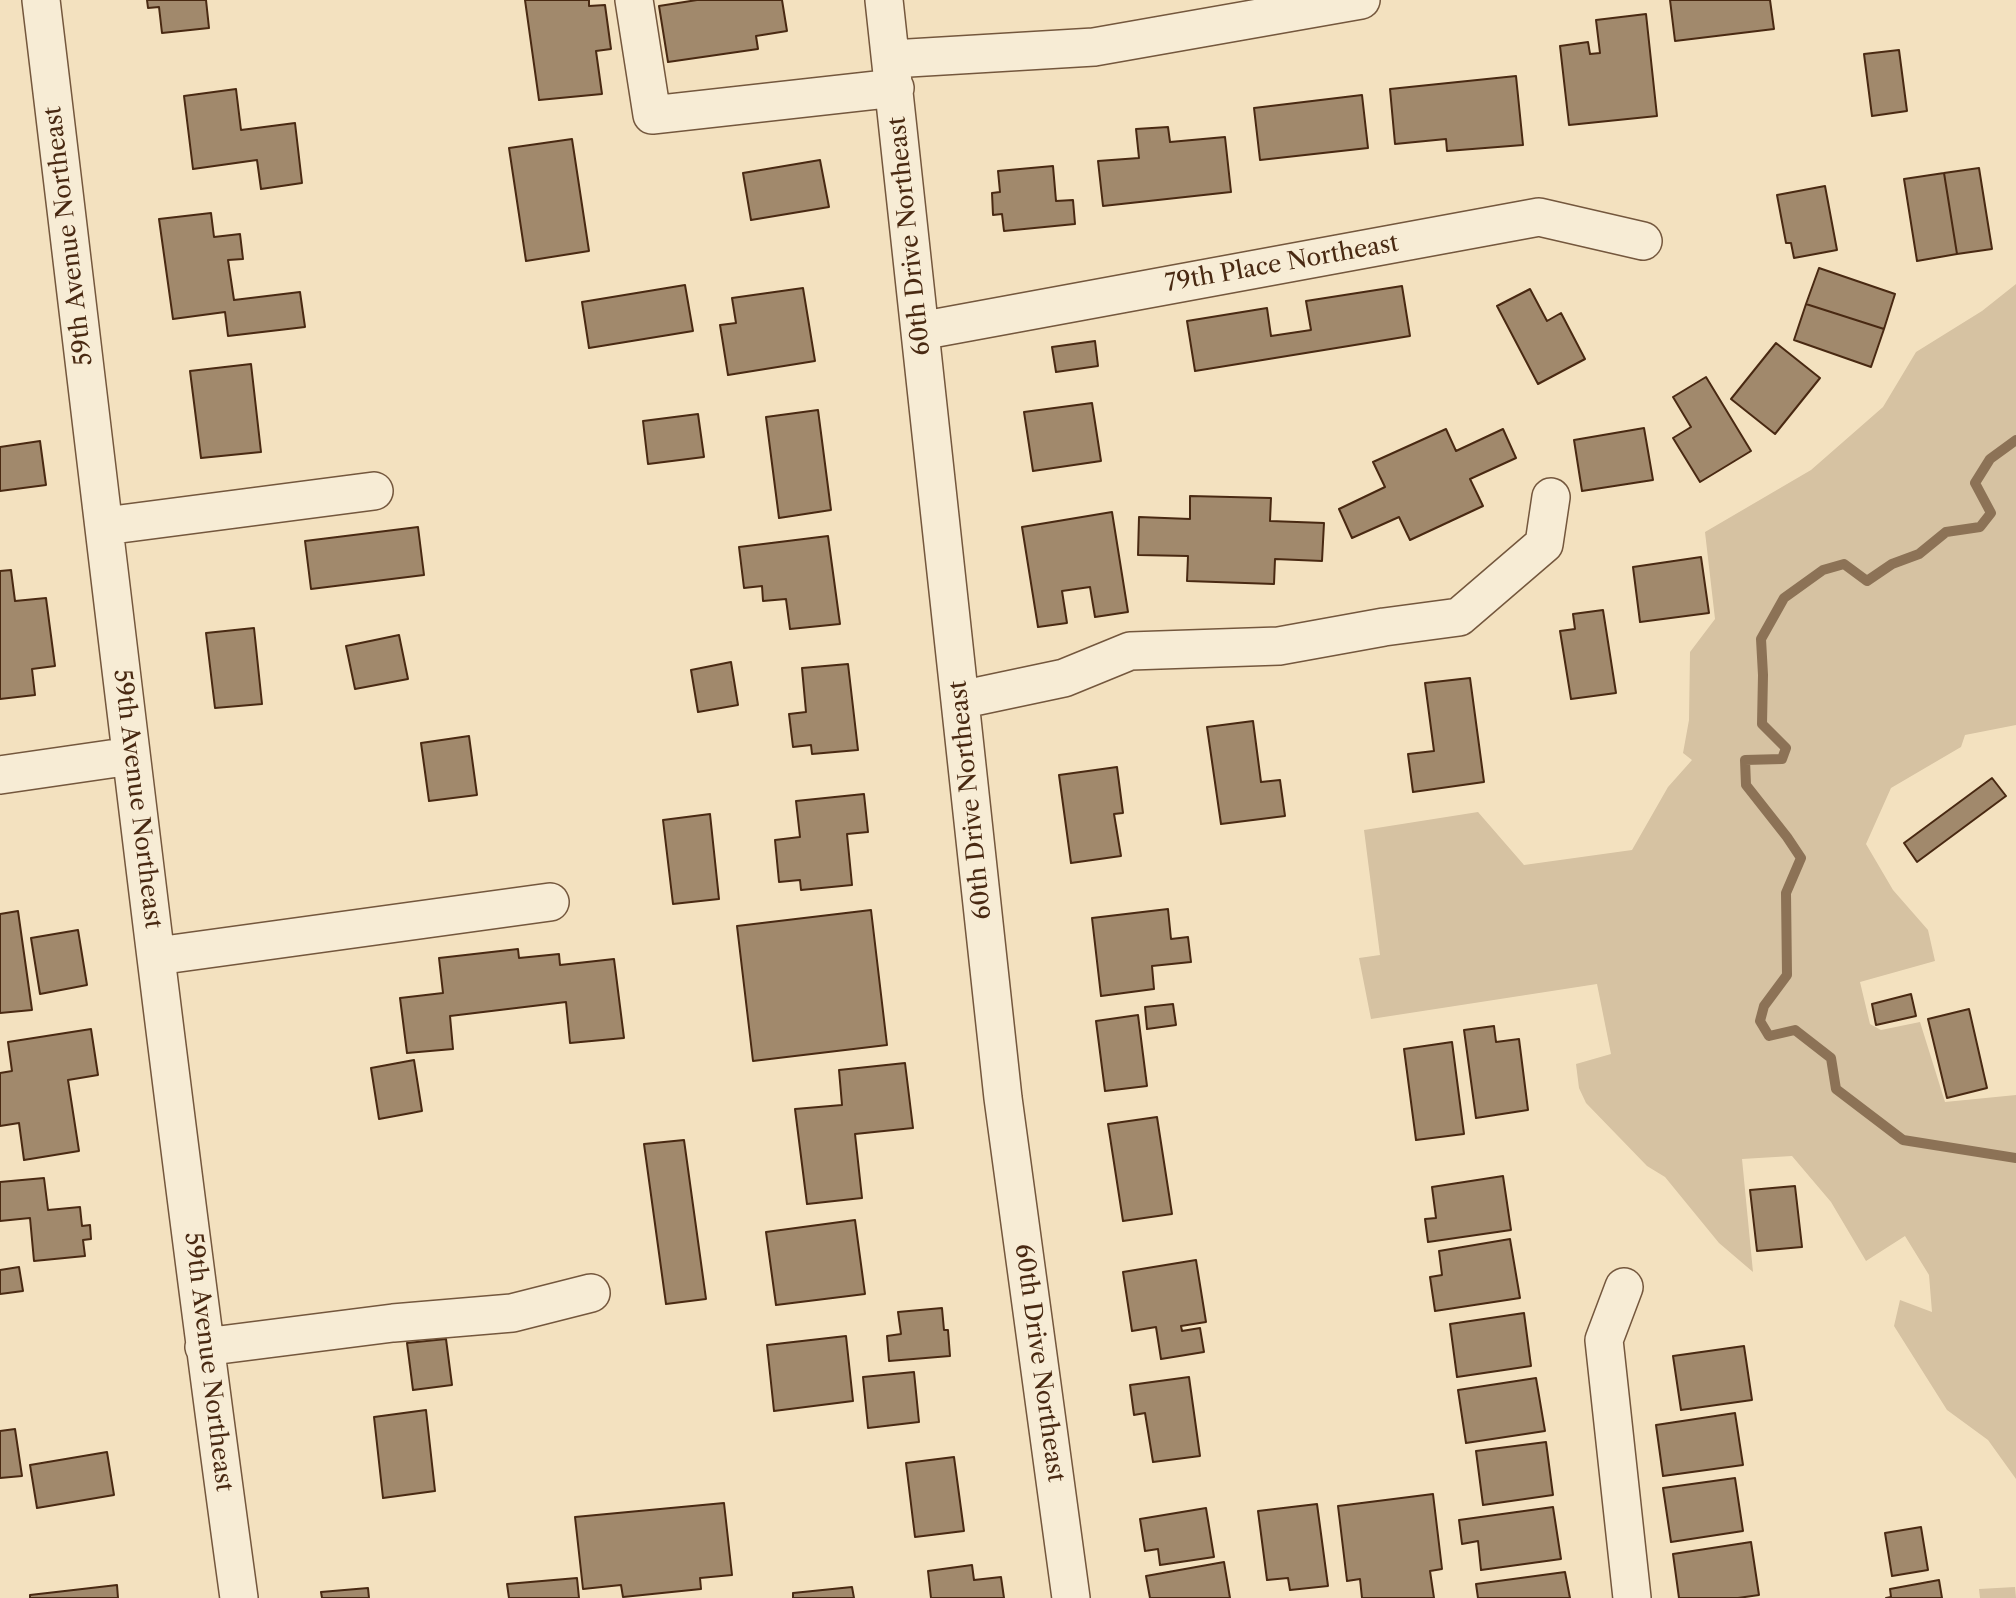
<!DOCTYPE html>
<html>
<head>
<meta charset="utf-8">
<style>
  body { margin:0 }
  canvas { display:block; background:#f3e1bf }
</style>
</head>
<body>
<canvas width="2016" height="1598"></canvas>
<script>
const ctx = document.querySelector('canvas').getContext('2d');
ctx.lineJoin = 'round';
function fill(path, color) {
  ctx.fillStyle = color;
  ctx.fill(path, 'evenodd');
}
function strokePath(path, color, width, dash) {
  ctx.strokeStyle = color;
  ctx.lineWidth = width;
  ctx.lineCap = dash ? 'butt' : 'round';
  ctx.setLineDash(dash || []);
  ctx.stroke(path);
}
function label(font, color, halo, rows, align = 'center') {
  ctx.font = font + ' "Libre Caslon Text",serif';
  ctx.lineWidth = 7;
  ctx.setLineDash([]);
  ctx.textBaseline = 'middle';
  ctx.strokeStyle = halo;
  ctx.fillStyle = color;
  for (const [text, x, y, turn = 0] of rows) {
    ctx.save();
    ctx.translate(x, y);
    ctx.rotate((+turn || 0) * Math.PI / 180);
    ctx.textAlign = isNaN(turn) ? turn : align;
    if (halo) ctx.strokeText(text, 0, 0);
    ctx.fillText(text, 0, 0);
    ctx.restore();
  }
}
fill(new Path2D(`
  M2016 284V725L1965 735 1961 747 1891 788 1866 844 1893 890 1928 930 1935 961 1860 982 1870 1024 1881 1030 1920 1022 1945 1102 2016 1095V1479L1988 1440 1947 1410 1894 1326 1900 1300 1932 1312 1929 1275 1905 1236 1866 1261 1831 1202 1792 1156 1742 1159 1753 1272 1719 1243 1665 1177 1647 1166 1586 1103 1579 1088 1576 1064 1611 1054 1597 984 1371 1019 1359 958 1380 955 1364 830 1478 812 1524 865 1632 850 1668 787 1692 760 1683 753 1689 720 1690 652 1715 619 1705 532 1811 470 1883 407 1916 352 1982 311Z
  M2015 1587 2016 1598H1980L1979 1589Z`), '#d6c2a2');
strokePath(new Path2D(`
  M2016 440 1990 459 1975 483 1991 513 1980 527 1946 532 1919 554 1892 564 1867 581 1844 564 1823 570 1784 598 1761 639 1763 675 1762 724 1786 748 1782 759 1745 760 1746 785 1787 837 1801 858 1786 893 1787 975 1764 1006 1760 1021 1769 1036 1795 1030 1831 1058 1836 1089 1903 1140 2016 1158`), '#8c7256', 10);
const building = new Path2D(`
  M147 0H206L209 28 162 33 159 7 148 8Z
  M525 0H589V6L605 5 611 49 596 51 602 94 539 100Z
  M697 0H782L787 31 756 36 758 49 668 62 659 6Z
  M1670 0H1770L1774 29 1675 41Z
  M1646 14 1657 116 1569 125 1560 46 1588 42 1590 54 1600 53 1596 20Z
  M1899 50 1907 111 1872 116 1864 54Z
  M1516 76 1523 145 1447 151 1446 139 1395 144 1390 89Z
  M236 89 241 130 295 123 302 183 261 189 257 160 193 169 184 96Z
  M1362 95 1368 148 1260 160 1254 108Z
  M1168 127 1170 142 1225 137 1231 192 1103 206 1098 161 1139 158 1136 129Z
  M572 139 589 251 526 261 509 148Z
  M820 160 829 207 751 220 743 173Z
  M1053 166 1056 201 1073 200 1075 224 1004 231 1002 214 993 215 992 193 1000 192 998 171Z
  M1979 168 1992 249 1957 254 1944 173Z
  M1944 173 1957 254 1917 261 1904 179Z
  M1825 186 1837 250 1794 258 1791 243H1786L1777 195Z
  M211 213 214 237 240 234 243 259 228 260 234 300 300 292 305 327 228 336 225 312 173 319 159 219Z
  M1819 268 1895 294 1884 329 1806 304Z
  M685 285 693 331 589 348 582 302Z
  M1402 286 1410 336 1195 371 1187 321 1267 308 1271 336 1311 330 1306 301Z
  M803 288 815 361 728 375 720 325 736 323 732 298Z
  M1530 289 1547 321 1561 313 1585 359 1538 384 1497 306Z
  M1806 304 1884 329 1871 367 1794 340Z
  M1095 341 1098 366 1056 372 1052 347Z
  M1776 343 1820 378 1775 434 1731 399Z
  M251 364 261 452 201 458 190 371Z
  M1706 377 1751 451 1700 482 1673 438 1691 427 1673 397Z
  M1092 403 1101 461 1033 471 1024 412Z
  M818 410 831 510 779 518 766 417Z
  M698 414 704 457 648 464 643 421Z
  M1644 428 1653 480 1582 491 1574 440Z
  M1446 429 1456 451 1503 429 1516 458 1470 479 1483 506 1410 540 1399 517 1352 538 1339 509 1385 487 1373 462Z
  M40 441 46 485 0 491V447Z
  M1190 496 1271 498 1270 521 1324 523 1322 561 1275 559 1274 584 1187 581 1188 556 1138 555 1139 517 1190 519Z
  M1112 512 1128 612 1095 617 1090 587 1062 591 1067 623 1038 627 1022 527Z
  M418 527 424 575 311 589 305 541Z
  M828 536 840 624 790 629 786 599 763 601 762 586 744 588 739 547Z
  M1701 557 1709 613 1640 622 1633 567Z
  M11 570 15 601 46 598 55 666 32 669 35 695 0 699V571Z
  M1603 610 1616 693 1571 699 1560 631 1575 629 1573 614Z
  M254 628 262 704 215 708 206 633Z
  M399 635 408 679 355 689 346 646Z
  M731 662 738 705 698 712 691 670Z
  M848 664 858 750 812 754 811 745 793 747 789 714 806 712 802 668Z
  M1470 678 1484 782 1413 792 1408 754 1434 751 1425 683Z
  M1253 721 1261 782 1280 780 1285 816 1221 824 1207 727Z
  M469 736 477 795 429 801 421 743Z
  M1117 767 1123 813 1114 814 1121 856 1071 863 1059 775Z
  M1992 778 2006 796 1917 862 1904 843Z
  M864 794 868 832 847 834 852 885 801 890 800 880 779 882 775 840 800 837 796 801Z
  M710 814 719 899 673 904 663 820Z
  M1168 909 1171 939 1188 937 1191 962 1152 966 1154 989 1101 996 1092 918Z
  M871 910 887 1045 753 1061 737 926Z
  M18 911 32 1010 0 1013V914Z
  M78 930 87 985 40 994 31 938Z
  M518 949 519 958 559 954 560 965 614 959 624 1038 570 1043 566 1002 450 1016 453 1049 407 1053 400 998 443 993 439 958Z
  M1911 994 1916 1016 1876 1025 1872 1004Z
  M1173 1004 1176 1025 1147 1029 1145 1007Z
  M1969 1009 1987 1088 1947 1098 1928 1019Z
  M1138 1015 1147 1086 1105 1091 1096 1021Z
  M1494 1026 1496 1042 1519 1039 1528 1110 1476 1118 1464 1030Z
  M91 1029 98 1075 68 1080 79 1151 24 1160 19 1123 0 1126V1073L12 1071 8 1042Z
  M1452 1042 1464 1134 1416 1140 1404 1049Z
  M414 1060 422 1111 379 1119 371 1068Z
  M905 1063 913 1128 855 1134 862 1198 807 1204 795 1109 842 1105 839 1070Z
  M1157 1117 1172 1214 1123 1221 1108 1124Z
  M684 1140 706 1299 666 1304 644 1144Z
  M1503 1176 1511 1230 1428 1242 1425 1219 1436 1218 1432 1187Z
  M44 1178 48 1210 80 1207 82 1226 90 1225 91 1239 83 1240 85 1256 34 1261 30 1218 0 1221V1182Z
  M1795 1186 1802 1247 1757 1251 1750 1190Z
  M855 1220 865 1294 776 1305 766 1232Z
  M1510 1239 1520 1298 1435 1311 1430 1277 1442 1275 1439 1251Z
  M1196 1260 1206 1322 1181 1326 1182 1331 1200 1328 1204 1352 1161 1359 1156 1327 1132 1331 1123 1272Z
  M19 1267 23 1291 0 1294V1270Z
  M942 1308 944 1330H948L950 1356 889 1361 887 1336 901 1334 898 1312Z
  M1524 1313 1531 1366 1457 1377 1450 1324Z
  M846 1336 853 1401 774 1411 767 1345Z
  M446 1339 452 1385 413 1390 407 1343Z
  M1744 1346 1752 1400 1681 1410 1673 1356Z
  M914 1372 919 1422 868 1428 863 1377Z
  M1189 1377 1200 1456 1153 1462 1145 1413 1134 1415 1130 1385Z
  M1536 1378 1545 1431 1466 1443 1458 1390Z
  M426 1410 435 1491 383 1498 374 1417Z
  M1735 1413 1743 1465 1663 1476 1656 1425Z
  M15 1429 22 1476 0 1478V1431Z
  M1546 1442 1553 1495 1483 1505 1476 1451Z
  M107 1452 114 1495 37 1508 30 1465Z
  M954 1457 964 1531 915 1537 906 1463Z
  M1735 1478 1743 1531 1671 1542 1663 1488Z
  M1433 1494 1442 1569 1430 1571 1434 1598H1362L1360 1579 1347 1581 1338 1506Z
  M724 1503 732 1575 700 1578 701 1589 623 1597 621 1585 583 1589 575 1517Z
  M1317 1504 1328 1586 1290 1590 1288 1578 1267 1580 1258 1511Z
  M1553 1507 1561 1559 1481 1570 1478 1541 1462 1544 1459 1520Z
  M1206 1508 1214 1557 1160 1565 1158 1549 1145 1551 1140 1519Z
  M1921 1527 1928 1570 1892 1576 1885 1533Z
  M1751 1542 1759 1595 1738 1598H1679L1673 1554Z
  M1224 1562 1230 1598H1150L1146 1576Z
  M972 1565 974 1580 1001 1577 1004 1598H931L928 1571Z
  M1565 1572 1570 1598H1478L1476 1584Z
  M577 1578 579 1598H509L507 1584Z
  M1939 1580 1942 1598H1886L1891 1597 1890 1589Z
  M117 1585 118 1598H30V1595Z
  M852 1587 854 1598H793V1593Z
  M368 1588 369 1598H322L321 1592Z`);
fill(building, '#a1896c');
strokePath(building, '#492912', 2);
const minor = new Path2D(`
  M41 0C105 533 166 1066 239 1598
  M634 0 652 115 895 88
  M884 0 1003 1098 1071 1598
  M892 59 1094 47 1361 0
  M920 331 1539 217 1643 241
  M105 526 374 491
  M960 700 1064 678 1130 651 1279 646 1384 627 1459 617 1544 544 1551 497
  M0 775 131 756
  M157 956 550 902
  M1624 1287 1604 1340 1632 1598
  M204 1347 393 1323 512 1313 591 1293`);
strokePath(minor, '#74573d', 40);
strokePath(minor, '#f7ecd5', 37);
label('24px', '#492912', '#f7ecd5', [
  ["59th Avenue Northeast",69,236,-97],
  ["60th Drive Northeast",910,236,-96],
  ["79th Place Northeast",1282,264,-10],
  ["59th Avenue Northeast",137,799,83],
  ["60th Drive Northeast",971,800,-96],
  ["59th Avenue Northeast",208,1362,83],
  ["60th Drive Northeast",1039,1363,82]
]);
</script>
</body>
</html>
